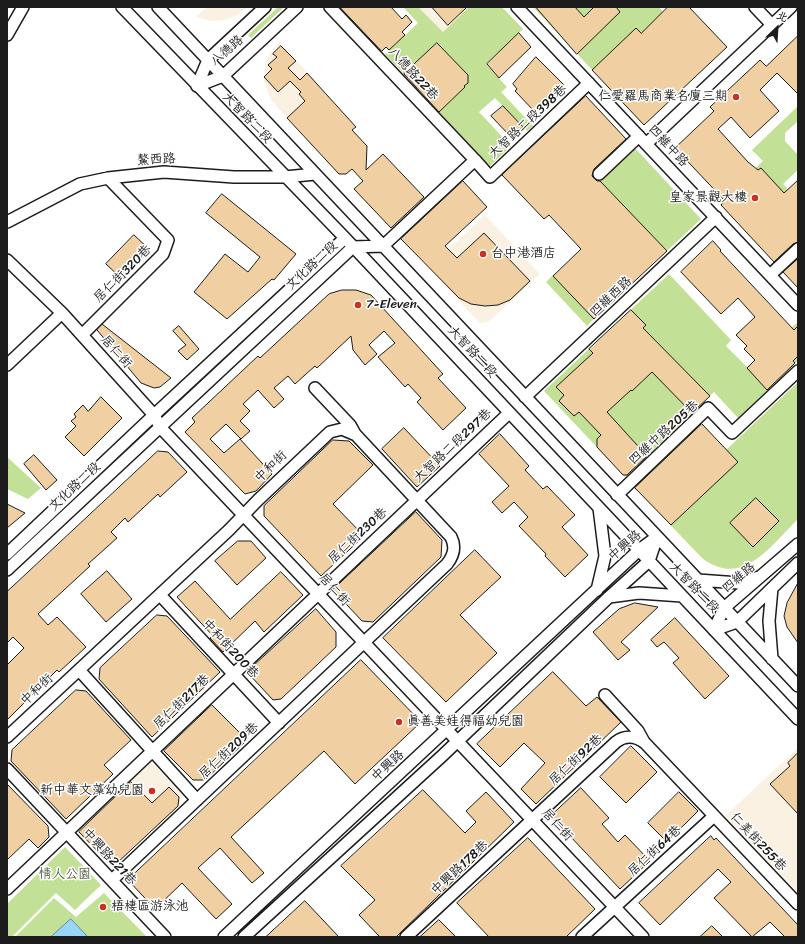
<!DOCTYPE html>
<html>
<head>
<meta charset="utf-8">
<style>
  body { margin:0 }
  #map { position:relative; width:805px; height:944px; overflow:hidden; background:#fff; font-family:Sriracha,"LXGW WenKai TC",sans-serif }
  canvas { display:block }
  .frame { position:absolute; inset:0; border:8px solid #1c1c1c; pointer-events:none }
  .north { position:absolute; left:757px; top:8px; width:40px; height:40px; -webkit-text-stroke:3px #fff; paint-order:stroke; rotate:25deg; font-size:11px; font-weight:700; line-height:16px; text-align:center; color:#1c1c1c }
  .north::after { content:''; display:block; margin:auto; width:14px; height:18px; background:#1c1c1c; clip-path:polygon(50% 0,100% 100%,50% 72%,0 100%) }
</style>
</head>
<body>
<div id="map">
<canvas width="805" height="944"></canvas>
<div class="frame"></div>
<div class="north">北</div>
</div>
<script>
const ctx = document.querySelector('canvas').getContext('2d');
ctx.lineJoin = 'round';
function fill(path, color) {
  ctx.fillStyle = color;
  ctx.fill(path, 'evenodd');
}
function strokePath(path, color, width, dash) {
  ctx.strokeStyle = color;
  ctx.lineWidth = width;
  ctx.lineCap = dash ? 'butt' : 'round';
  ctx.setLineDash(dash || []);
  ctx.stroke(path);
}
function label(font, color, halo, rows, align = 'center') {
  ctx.font = font + ' Sriracha,"LXGW WenKai TC",sans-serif';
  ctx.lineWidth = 3;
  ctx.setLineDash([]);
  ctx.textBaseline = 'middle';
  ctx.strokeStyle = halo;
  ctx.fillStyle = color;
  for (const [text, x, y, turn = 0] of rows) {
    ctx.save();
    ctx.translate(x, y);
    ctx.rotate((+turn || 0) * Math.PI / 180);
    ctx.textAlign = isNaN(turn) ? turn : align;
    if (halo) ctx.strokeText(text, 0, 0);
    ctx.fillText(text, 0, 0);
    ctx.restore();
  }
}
fill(new Path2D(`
  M207 7H248L237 15 224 20 211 21 196 17Z
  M418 7H469L443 32Z
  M279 42 320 86 287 118 271 100 264 81 265 64 270 53Z
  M485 215 540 274 488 322 480 323 428 268Z
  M798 748V893L725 816Z
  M151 762 181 794 180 804 159 825 123 789Z`), '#faf1e3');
fill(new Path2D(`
  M278 7H284L251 38 248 35Z
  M403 7H418L443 32 469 7H502L523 29 486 64 507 87 501 92 533 126 527 131 495 98 479 112 511 146 490 166 439 112 465 87 467 75 437 43 404 74 385 54 418 23Z
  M533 7H659L663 12 668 7H689L727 47 644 125Z
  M798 106V121L785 133V141L798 155V170L783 184 798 199 774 262 719 203 763 161 752 150Z
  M635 148 701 219 667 251 600 181Z
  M669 274 731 340 726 346 747 367 798 322V361L738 418 714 392 625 477 544 391Z
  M553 275 594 319 587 326 546 282Z
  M798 382V519C770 546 743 589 702 558L635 488 702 424 726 450Z
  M7 457 41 488 28 499 7 489Z
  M65 847 101 885 75 910 56 893 12 937H7V904Z
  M104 893 147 937H15L54 898 76 917Z`), '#c3e097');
const water = new Path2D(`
  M71 919 88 937H51Z`);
fill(water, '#98d6f9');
strokePath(water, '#668ca1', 1);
const building = new Path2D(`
  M340 7H391L402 19 406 15 412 22 402 32 405 35 389 50 386 47 382 51Z
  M432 7H467L448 25Z
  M536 7H575L584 17 594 7H616L620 12 577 54Z
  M668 7H689L727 47 644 125 592 70 636 28 641 33Z
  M519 33 531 47 499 78 487 64Z
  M798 36V94L777 73 760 90 779 111 750 138 731 117 718 129 748 162 758 170 761 168 784 193 798 180V242L793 244 774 262 721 205 725 201 675 148 714 111 710 107 760 60 766 66Z
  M437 43 468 75V83L464 86 465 87 439 112 404 74Z
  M281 46 296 61 288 68 300 80 307 73 356 127 352 130 367 146 366 170 383 154 424 197 391 228 354 189 363 181 352 169 346 174H339L287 118 305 101 299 94 301 92 290 81 278 92 264 77 272 69 268 65 277 57 273 54Z
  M536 57 564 85 535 112 515 91 517 89 513 84Z
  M586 96 626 139 594 169 592 176 597 181H600L667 251 594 319 553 276 581 249 549 215 544 219 502 175Z
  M503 106 523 127 511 137 491 116Z
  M463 181 487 207 445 246 457 258 484 233 530 281 510 300 498 305 485 306 471 304 459 298 401 239Z
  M222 194 296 254 274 280 272 279 227 319 194 292 225 254 248 272 260 257 206 213Z
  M134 235 150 250 122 279 106 264Z
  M713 241 721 250 720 251 794 330 798 326V356L793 361 795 363 767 390 747 368 755 360 744 349 747 346 736 335 755 317 738 298 721 314 681 272Z
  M798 259V288L783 272Z
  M342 290H356L371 295 443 374 438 378 466 408 443 430 417 402 421 398 408 384 405 387 378 357 395 343 384 331 369 345 377 354 365 365 353 350 351 336 317 368 315 366 295 384 288 376 274 388 284 399 274 408 258 390 243 404 250 411 240 421 250 431 241 439 226 424 210 439 224 453 240 439 272 474 256 491 245 494 185 432 195 422 192 418 258 356 260 358 329 294Z
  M631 310 646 325 643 328 710 396 692 413 652 372 632 391 631 390 607 412 647 456 627 475H623L597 447V439L601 435 579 412 574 416 559 401 564 395 556 387 593 353 589 349Z
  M102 324 171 378 160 387 154 388 141 383 97 330Z
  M179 326 199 349 187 360 178 351 186 345 173 331Z
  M101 397 122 418 84 456 65 437 76 426 71 421 76 417 74 414 83 405 88 411Z
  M702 424 738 462 671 525 635 488Z
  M404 428 440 466 417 487 382 449Z
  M500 434 529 466 525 470 543 489 547 486 575 515 562 527 588 555 565 577 545 556 546 554 519 526 528 517 514 502 502 513 492 502 509 486 479 454Z
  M333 440 349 441 373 465 333 504 364 536 321 576 264 516V506Z
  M158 451 168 452 187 472 160 497 158 494 128 522 125 518 111 532 117 538 88 564 90 566 38 614 48 625 57 617 86 647 59 672 57 670 7 720V665L24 648 13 637 7 643V592Z
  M34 455 57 480 46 490 24 464Z
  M756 498 779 521 753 547 730 523Z
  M7 504 25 513 7 528Z
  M416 512 442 540 441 557 373 622 362 621 333 590Z
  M238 541H251L266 558 237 585 215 561Z
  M475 550 501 577 460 615 497 653 446 702 383 638Z
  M107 571 132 599 106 622 81 594Z
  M281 572 303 595 264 632 255 621 223 652 210 638 213 636 177 597 195 581 230 619Z
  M798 583V643L787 627 784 616 787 603Z
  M635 603 658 607 621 642 630 650 618 660 593 632 619 609Z
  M316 609 336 632V647L281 699 273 700 247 672Z
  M157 615 167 616 220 672 152 737 99 679 100 668Z
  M675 618 729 676 705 699 673 663 679 658 664 642 657 647 651 640Z
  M361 660 421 722 355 784 324 751 231 837 264 873 252 883 220 848 198 868 232 904 216 919 182 883 155 909 128 880Z
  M553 672 586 706 597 697 621 722 536 804 521 789 545 763 524 743 500 767 477 744Z
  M76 690 86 691 131 740 104 765 113 774 66 819 11 761 12 750Z
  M212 705 247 740 205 780H193L164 751Z
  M631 746 657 772 626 803 600 777Z
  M798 753V814L770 784 790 766 788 763Z
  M131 782 152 803 169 787 179 797 178 806 116 864 109 863 79 832Z
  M7 784 48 826 49 837 38 848 29 839 7 860Z
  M581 788 609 818 602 824 618 842 625 835 650 861 620 889 551 816Z
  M423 790 465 833 476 822 466 811 486 792 514 822 396 937H380L359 915 375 900 341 866Z
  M679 792 698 811 667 842 648 823Z
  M711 836 714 840 716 838 733 856 798 925V937H785L770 922 752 937 714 898 731 882 718 869 660 925 639 903Z
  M528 838 595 909 566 937H489L457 903Z
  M305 901 339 937H266Z
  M439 920 456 937H420Z
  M712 926 723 937H700Z`);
fill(building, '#f0d0a2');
strokePath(building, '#1c1c1c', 1);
const minor = new Path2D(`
  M122 7 345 238 798 719
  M158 7 798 686
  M330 7 475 160
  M517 7 798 305
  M755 7 772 25
  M7 35 23 7
  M197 86 223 76 297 7
  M197 86 208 60 265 7
  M646 144 791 7
  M599 174 639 136
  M7 222 80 184 108 178 164 172 234 177H285L315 174
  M383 246 475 160 490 177 589 83
  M7 260 62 313 154 415 160 427 643 937
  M770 275 798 249
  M82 335 163 254 168 240 108 178
  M7 365 62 313
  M315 388 350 425 355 434
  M525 397 716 217
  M617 495 708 408 732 433 798 371
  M7 554 154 415 345 238
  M7 570 353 247 383 246
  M698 580 739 583 759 577
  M597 590 605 556 599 508
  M160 595 279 723
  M609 597 639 593 682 596
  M714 630 724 608 798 544
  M714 630 737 622 798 563
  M772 659 769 621 772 588
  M79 670 197 800
  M605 695 638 731 644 742
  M7 737 229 530 258 500 330 432 342 429 356 435 451 537C456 547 454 555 447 564L112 880
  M7 769 165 937
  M7 889 509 413
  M224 937 639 550 657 537
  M244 937 442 756 609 597 649 561 657 537
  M406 937 616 742C625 735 636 736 645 743L798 904
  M582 937 714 816`);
strokePath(minor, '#1c1c1c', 14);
strokePath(minor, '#fff', 11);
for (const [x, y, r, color] of [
  [736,97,4,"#c8321e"],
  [755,198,4,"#c8321e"],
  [483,254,4,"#c8321e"],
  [358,305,4,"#c8321e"],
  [399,722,4,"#c8321e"],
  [152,791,4,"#c8321e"],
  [103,907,4,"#c8321e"]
]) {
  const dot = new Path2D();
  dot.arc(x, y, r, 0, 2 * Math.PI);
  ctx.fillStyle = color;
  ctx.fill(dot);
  strokePath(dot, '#fff', 1.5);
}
label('13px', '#1c1c1c', '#fff', [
  ["八德路",227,51,-40],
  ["八德路22巷",413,74,47],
  ["大智路二段",247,118,46],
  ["大智路二段398巷",528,122,-43],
  ["四維中路",668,146,47],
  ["鰲西路",156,160,-3],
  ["文化路二段",312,266,-43],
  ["居仁街320巷",123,274,-45],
  ["四維西路",611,297,-43],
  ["居仁街",116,352,48],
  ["大智路二段",472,352,47],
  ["四維中路205巷",664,433,-42],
  ["大智路二段297巷",453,446,-43],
  ["中和街",271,467,-44],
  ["文化路二段",75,487,-43],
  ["居仁街230巷",358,536,-43],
  ["中興路",625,546,-41],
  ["四維路",739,578,-40],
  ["大智路二段",694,588,46],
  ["居仁街",334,590,47],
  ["中和街200巷",230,649,47],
  ["中和街",37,690,-43],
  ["居仁街217巷",182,702,-44],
  ["居仁街209巷",229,751,-43],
  ["居仁街92巷",576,760,-43],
  ["中興路",388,766,-43],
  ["居仁街",557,825,47],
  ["仁美街255巷",758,842,47],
  ["居仁街64巷",655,851,-43],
  ["中興路221巷",109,857,47],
  ["中興路178巷",460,868,-43]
]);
label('13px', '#1c1c1c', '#fff', [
  ["仁愛羅馬商業名廈三期",728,97,"right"],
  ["皇家景觀大樓",747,198,"right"],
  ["台中港酒店",491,254],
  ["7-Eleven",366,305],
  ["真善美娃得福幼兒園",407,722],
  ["新中華文藻幼兒園",144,791,"right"],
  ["梧棲區游泳池",111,907]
], 'left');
label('13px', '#566147', '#fff', [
  ["情人公園",65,875]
]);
</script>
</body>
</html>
